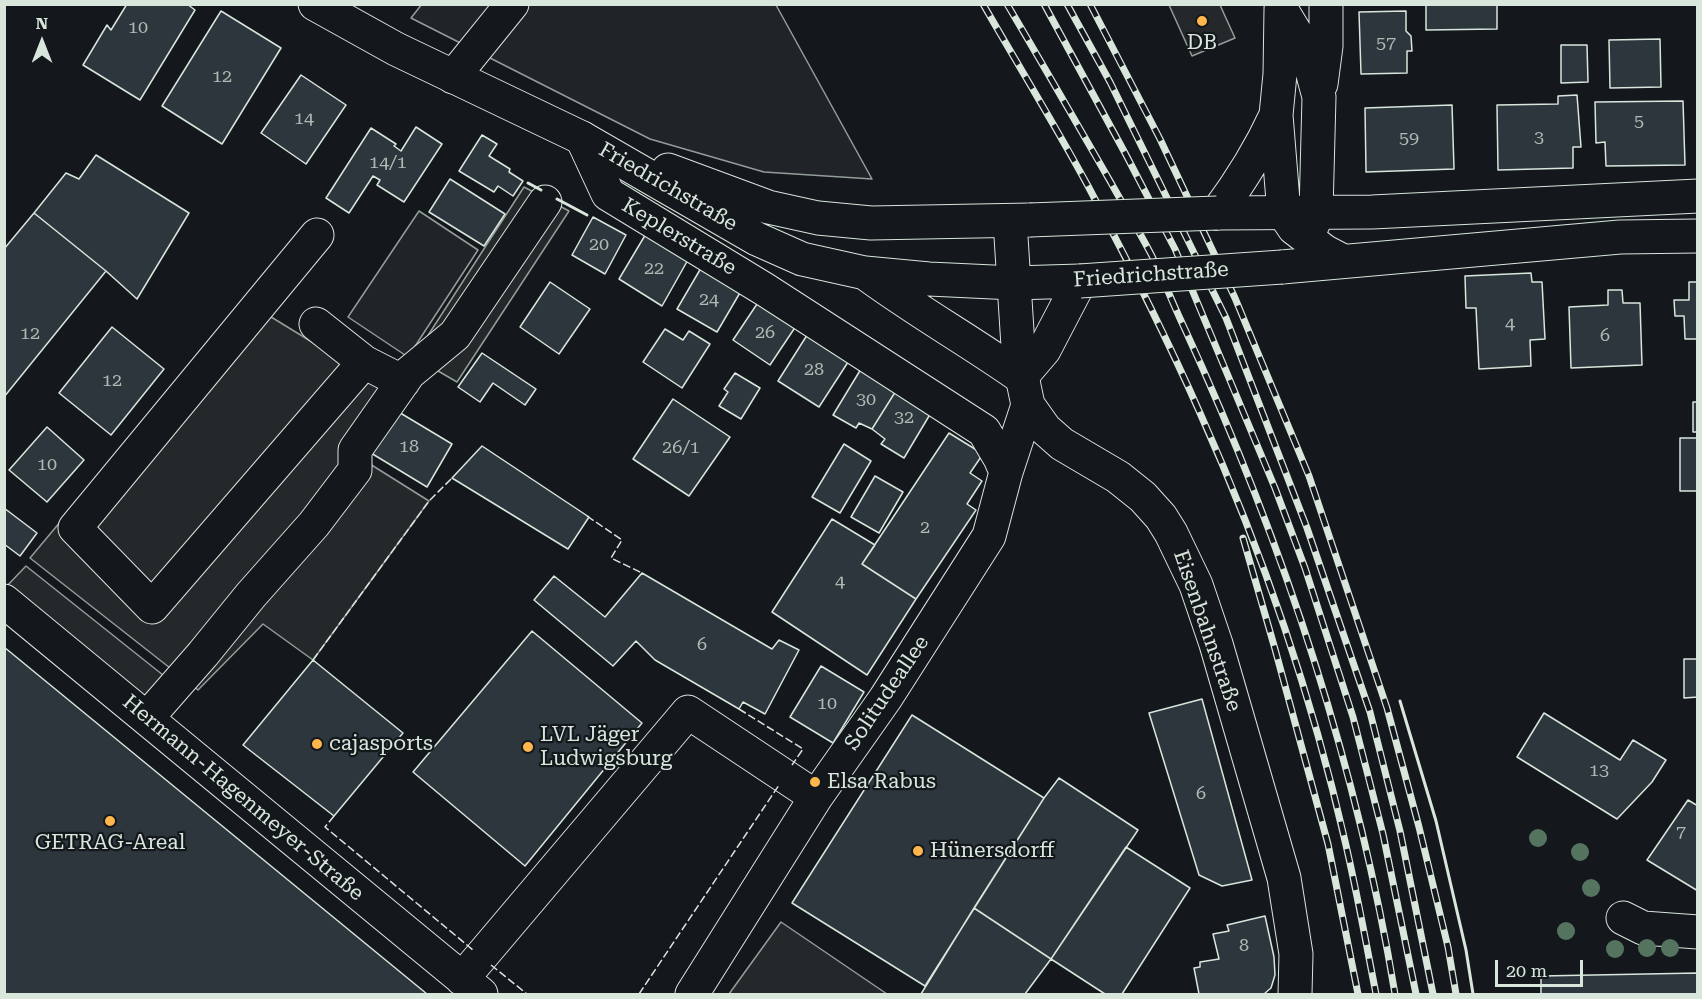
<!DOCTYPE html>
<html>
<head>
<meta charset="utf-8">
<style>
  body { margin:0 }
  #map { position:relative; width:1702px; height:999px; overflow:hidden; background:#14181c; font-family:"Roboto Serif",serif }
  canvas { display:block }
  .frame { position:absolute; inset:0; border:6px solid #d8e6dc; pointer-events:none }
  .north { position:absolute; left:12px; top:12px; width:60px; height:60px; -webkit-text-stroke:4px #14181c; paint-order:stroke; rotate:0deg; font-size:16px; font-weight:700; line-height:24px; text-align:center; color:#d8e6dc }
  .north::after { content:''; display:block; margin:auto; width:21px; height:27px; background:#d8e6dc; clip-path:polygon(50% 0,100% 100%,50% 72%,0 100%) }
  .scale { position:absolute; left:1495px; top:960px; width:88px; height:27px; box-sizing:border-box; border:3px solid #d8e6dc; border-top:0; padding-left:8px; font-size:18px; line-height:21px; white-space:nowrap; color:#d8e6dc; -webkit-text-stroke:4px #14181c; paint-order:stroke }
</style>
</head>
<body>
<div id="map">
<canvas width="1702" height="999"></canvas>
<div class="frame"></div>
<div class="north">N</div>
<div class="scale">20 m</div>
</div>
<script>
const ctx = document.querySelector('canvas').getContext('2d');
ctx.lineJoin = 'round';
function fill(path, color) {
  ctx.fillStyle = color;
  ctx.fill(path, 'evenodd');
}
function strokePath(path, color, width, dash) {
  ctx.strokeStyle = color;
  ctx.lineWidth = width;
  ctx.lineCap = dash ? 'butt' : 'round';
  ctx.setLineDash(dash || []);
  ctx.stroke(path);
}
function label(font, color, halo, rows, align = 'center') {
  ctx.font = font + ' "Roboto Serif",serif';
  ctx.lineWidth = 4.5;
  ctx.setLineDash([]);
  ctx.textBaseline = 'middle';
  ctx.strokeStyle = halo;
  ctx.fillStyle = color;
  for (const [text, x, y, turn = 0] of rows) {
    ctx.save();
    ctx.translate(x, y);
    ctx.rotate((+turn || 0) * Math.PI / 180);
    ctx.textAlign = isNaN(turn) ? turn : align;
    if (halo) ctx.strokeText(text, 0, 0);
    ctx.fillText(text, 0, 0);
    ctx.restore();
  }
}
const green = new Path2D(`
  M422 4 776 5 872 179 764 172 650 139 411 18Z
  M419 211 478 250 408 357 348 317Z`);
fill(green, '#202428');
strokePath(green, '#939e99', 1.5);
const parking = new Path2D(`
  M1169 5H1220L1235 38 1192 56Z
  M524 187 569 211 457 382 414 357Z
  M245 301 392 391 354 454 429 501 313 660 263 624 198 690 30 558Z
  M26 566 178 687 155 715 5 588Z
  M781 922 887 994H729Z`);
fill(parking, '#24282b');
strokePath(parking, '#939e99', 1.5);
const building = new Path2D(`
  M127 4H187L195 10 140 100 83 65 107 25 111 30Z
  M1426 4H1497V29L1426 30Z
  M221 11 281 48 222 144 162 106Z
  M1406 11V31L1411 36 1412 51H1407V73L1361 74 1359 12Z
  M1660 39 1661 87 1610 88 1609 40Z
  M1561 45H1587L1588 82 1561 83Z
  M301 75 346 105 306 164 261 133Z
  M1577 95 1581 147H1573V168L1498 170 1497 105 1558 104V96Z
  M1683 101 1685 165 1606 166 1605 142 1596 143 1595 102Z
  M1452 105 1454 169 1366 172 1365 108Z
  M416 127 442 144 404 202 377 185 380 180 373 176 349 213 326 198 371 128 396 144 394 146 401 151Z
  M482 135 497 144 489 156 510 169 509 172 523 181 513 196 498 186 494 192 459 171Z
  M96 155 189 213 137 299 106 271 34 213 66 173 79 179Z
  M450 179 505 214 484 246 429 212Z
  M34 213 106 271 4 397V249Z
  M593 217 626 235 605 274 572 255Z
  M647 232 689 258 662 306 619 279Z
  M701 268 741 291 717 332 677 309Z
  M1531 273 1532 282H1542L1545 339 1530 340 1531 366 1479 369 1476 308H1466L1465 276Z
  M550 282 590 309 559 354 520 327Z
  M1689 282H1698V339H1685L1684 316H1675L1674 300H1689Z
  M1608 290H1622L1623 303H1640L1642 365 1571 368 1569 307 1608 305Z
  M759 301 796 326 770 365 733 340Z
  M112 327 164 369 111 435 59 393Z
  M665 329 683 340 689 331 710 344 682 388 643 362Z
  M809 332 850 359 819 407 778 381Z
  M482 353 536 389 525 405 493 383 480 402 458 387Z
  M864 364 899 386 872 429 859 423 856 428 833 415Z
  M735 373 760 388 741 419 719 406 728 392 724 389Z
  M899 386 935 406 904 458 881 444 885 439 872 429Z
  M673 399 730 437 689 496 633 459Z
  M1693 402H1698V432H1693Z
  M392 408 452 444 427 487 366 450Z
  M47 427 84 460 47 502 9 470Z
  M949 433 983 454 970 473 982 481 967 504 976 510 916 599 862 564Z
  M1680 438H1698V491H1680Z
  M844 444 871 461 840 513 812 497Z
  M482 446 589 517 568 549 452 478Z
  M875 476 903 492 879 533 851 517Z
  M4 508 37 533 20 556 4 544Z
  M832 519 875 545 862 564 916 599 867 675 772 612Z
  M642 573 772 649 779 640 799 650 765 714 743 702 739 709 655 660 636 641 613 666 534 600 554 576 605 617Z
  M532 631 642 723 525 866 413 772Z
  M4 647 427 994H4Z
  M1684 659H1698V697L1684 698Z
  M313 660 403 733 334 816 243 745Z
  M821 666 864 692 833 743 790 717Z
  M1202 699 1252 880 1222 886 1199 875 1149 713Z
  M1544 713 1620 760 1633 740 1666 760 1652 782 1617 819 1517 757Z
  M912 715 1044 798 925 986 792 903Z
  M1059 778 1138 830 1051 959 974 908 1044 798Z
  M1688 800 1698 806V891L1647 860Z
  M1126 847 1190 888 1122 994H1105L1051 959Z
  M974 908 1051 959 1025 994H921Z
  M1265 916 1274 957 1275 975 1271 988 1264 994H1199L1194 968 1200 967V962L1219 959 1213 934 1229 931 1227 925Z
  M1698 973V994H1541V976Z`);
fill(building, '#2c363c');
strokePath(building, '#d8e6dc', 1.5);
const minor = new Path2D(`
  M1281 9 1280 74 1276 115 1284 213 1294 228 1324 251 1343 261
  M1281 9 1301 42 1309 60 1319 97 1316 212 1313 224 1306 237
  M453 77 512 4
  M1321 84 1326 46V4
  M582 138 608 194 764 289 984 431 1000 458 1006 472
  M1217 213C1240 182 1260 150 1276 115
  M1010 221 1019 362 1028 405 1045 429 1062 444 1118 477 1143 497 1161 517 1171 533 1196 585 1216 644 1284 878 1296 954 1295 994
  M317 235 75 528 152 607 364 362 403 382
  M316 324 364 362
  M4 601 481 994
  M147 718 203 654 251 595 314 524 355 470V450L409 373 455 335 545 202
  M1623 918 1643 928 1698 932
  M462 979 688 712 816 797
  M692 994 816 797 885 699 989 536 1006 472 1028 405`);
const major = new Path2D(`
  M315 4 396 49 582 138 757 239 802 259 865 273 929 279 1014 283 1080 281 1044 350 1021 377C970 341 915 310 865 273
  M668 170 768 207 818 218 871 223 1030 220
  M1217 213 1372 212 1698 196
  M1282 267 1620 237 1698 236`);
strokePath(minor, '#d8e6dc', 35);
strokePath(major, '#d8e6dc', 35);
strokePath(minor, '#14181c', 33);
strokePath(major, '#14181c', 33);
const rail = new Path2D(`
  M983 4C1018 65 1055 125 1088 186 1128 261 1166 336 1200 413 1261 549 1312 696 1345 841 1357 892 1366 943 1376 994
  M1007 4C1042 63 1076 122 1110 181 1124 206 1139 231 1152 256 1163 278 1172 302 1183 325 1281 537 1357 764 1395 994
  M1044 4 1125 153 1175 249 1275 488 1305 568 1353 717 1383 834 1416 994
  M1067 4 1110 82 1226 318 1307 528 1370 712 1400 831 1433 994
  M1090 4 1160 139 1235 298 1309 476 1387 708 1419 827 1448 947 1456 994
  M1243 538 1275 649 1328 844 1358 994`);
strokePath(rail, '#d8e6dc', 7);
strokePath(rail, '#14181c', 4.5, [14]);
const majorBridge = new Path2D(`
  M1030 220 1217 213
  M1080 281 1282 267`);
strokePath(majorBridge, '#d8e6dc', 35, []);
strokePath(majorBridge, '#14181c', 33);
strokePath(new Path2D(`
  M587 516 622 540 611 558 642 573
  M313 660 429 501 453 477
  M739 709 803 749 792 765
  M334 816 325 827 473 950
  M491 965 527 994
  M639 994 779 785`), '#d8e6dc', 1.5, [8, 3]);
strokePath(new Path2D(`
  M528 183 541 190
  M557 199 587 215
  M1400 701 1436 821 1466 950 1473 994`), '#d8e6dc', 3);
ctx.fillStyle = '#55745f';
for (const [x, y] of [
  [1538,838],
  [1580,852],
  [1591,888],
  [1566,931],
  [1647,948],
  [1670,948],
  [1615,949]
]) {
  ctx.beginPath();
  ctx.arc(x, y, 9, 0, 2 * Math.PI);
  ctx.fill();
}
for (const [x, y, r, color] of [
  [1202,21,6,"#ffb74d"],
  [317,744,6,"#ffb74d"],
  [528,747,6,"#ffb74d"],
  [815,782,6,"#ffb74d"],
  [110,821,6,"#ffb74d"],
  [918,851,6,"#ffb74d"]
]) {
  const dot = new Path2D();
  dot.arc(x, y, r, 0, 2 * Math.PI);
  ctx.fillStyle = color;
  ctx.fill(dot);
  strokePath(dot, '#14181c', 2);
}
label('18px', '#adbab4', null, [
  ["10",138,28],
  ["57",1386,44],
  ["12",222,77],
  ["14",304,119],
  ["5",1639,122],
  ["3",1539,138],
  ["59",1409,139],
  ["14/1",388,163],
  ["20",599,245],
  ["22",654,269],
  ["24",709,300],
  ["4",1510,324],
  ["26",765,333],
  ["12",30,334],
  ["6",1605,336],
  ["28",814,370],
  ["12",112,381],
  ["30",866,400],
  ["32",904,418],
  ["18",409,447],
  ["26/1",681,448],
  ["10",47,465],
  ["2",925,528],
  ["4",840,582],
  ["6",702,645],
  ["10",827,704],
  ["13",1599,771],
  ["6",1201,794],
  ["7",1681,833],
  ["8",1244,946]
]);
label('21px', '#d8e6dc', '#14181c', [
  ["DB",1202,43,"center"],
  ["LVL Jäger",540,735],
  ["Ludwigsburg",540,759],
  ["cajasports",329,744],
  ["Elsa Rabus",827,782],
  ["GETRAG-Areal",110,843,"center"],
  ["Hünersdorff",930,851]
], 'left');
label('21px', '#d8e6dc', '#14181c', [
  ["Friedrichstraße",668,187,30],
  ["Keplerstraße",679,237,31],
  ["Friedrichstraße",1151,275,-4],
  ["Eisenbahnstraße",1207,631,71],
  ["Solitudeallee",887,693,-56],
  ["Hermann-Hagenmeyer-Straße",243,798,40]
]);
</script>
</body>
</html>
